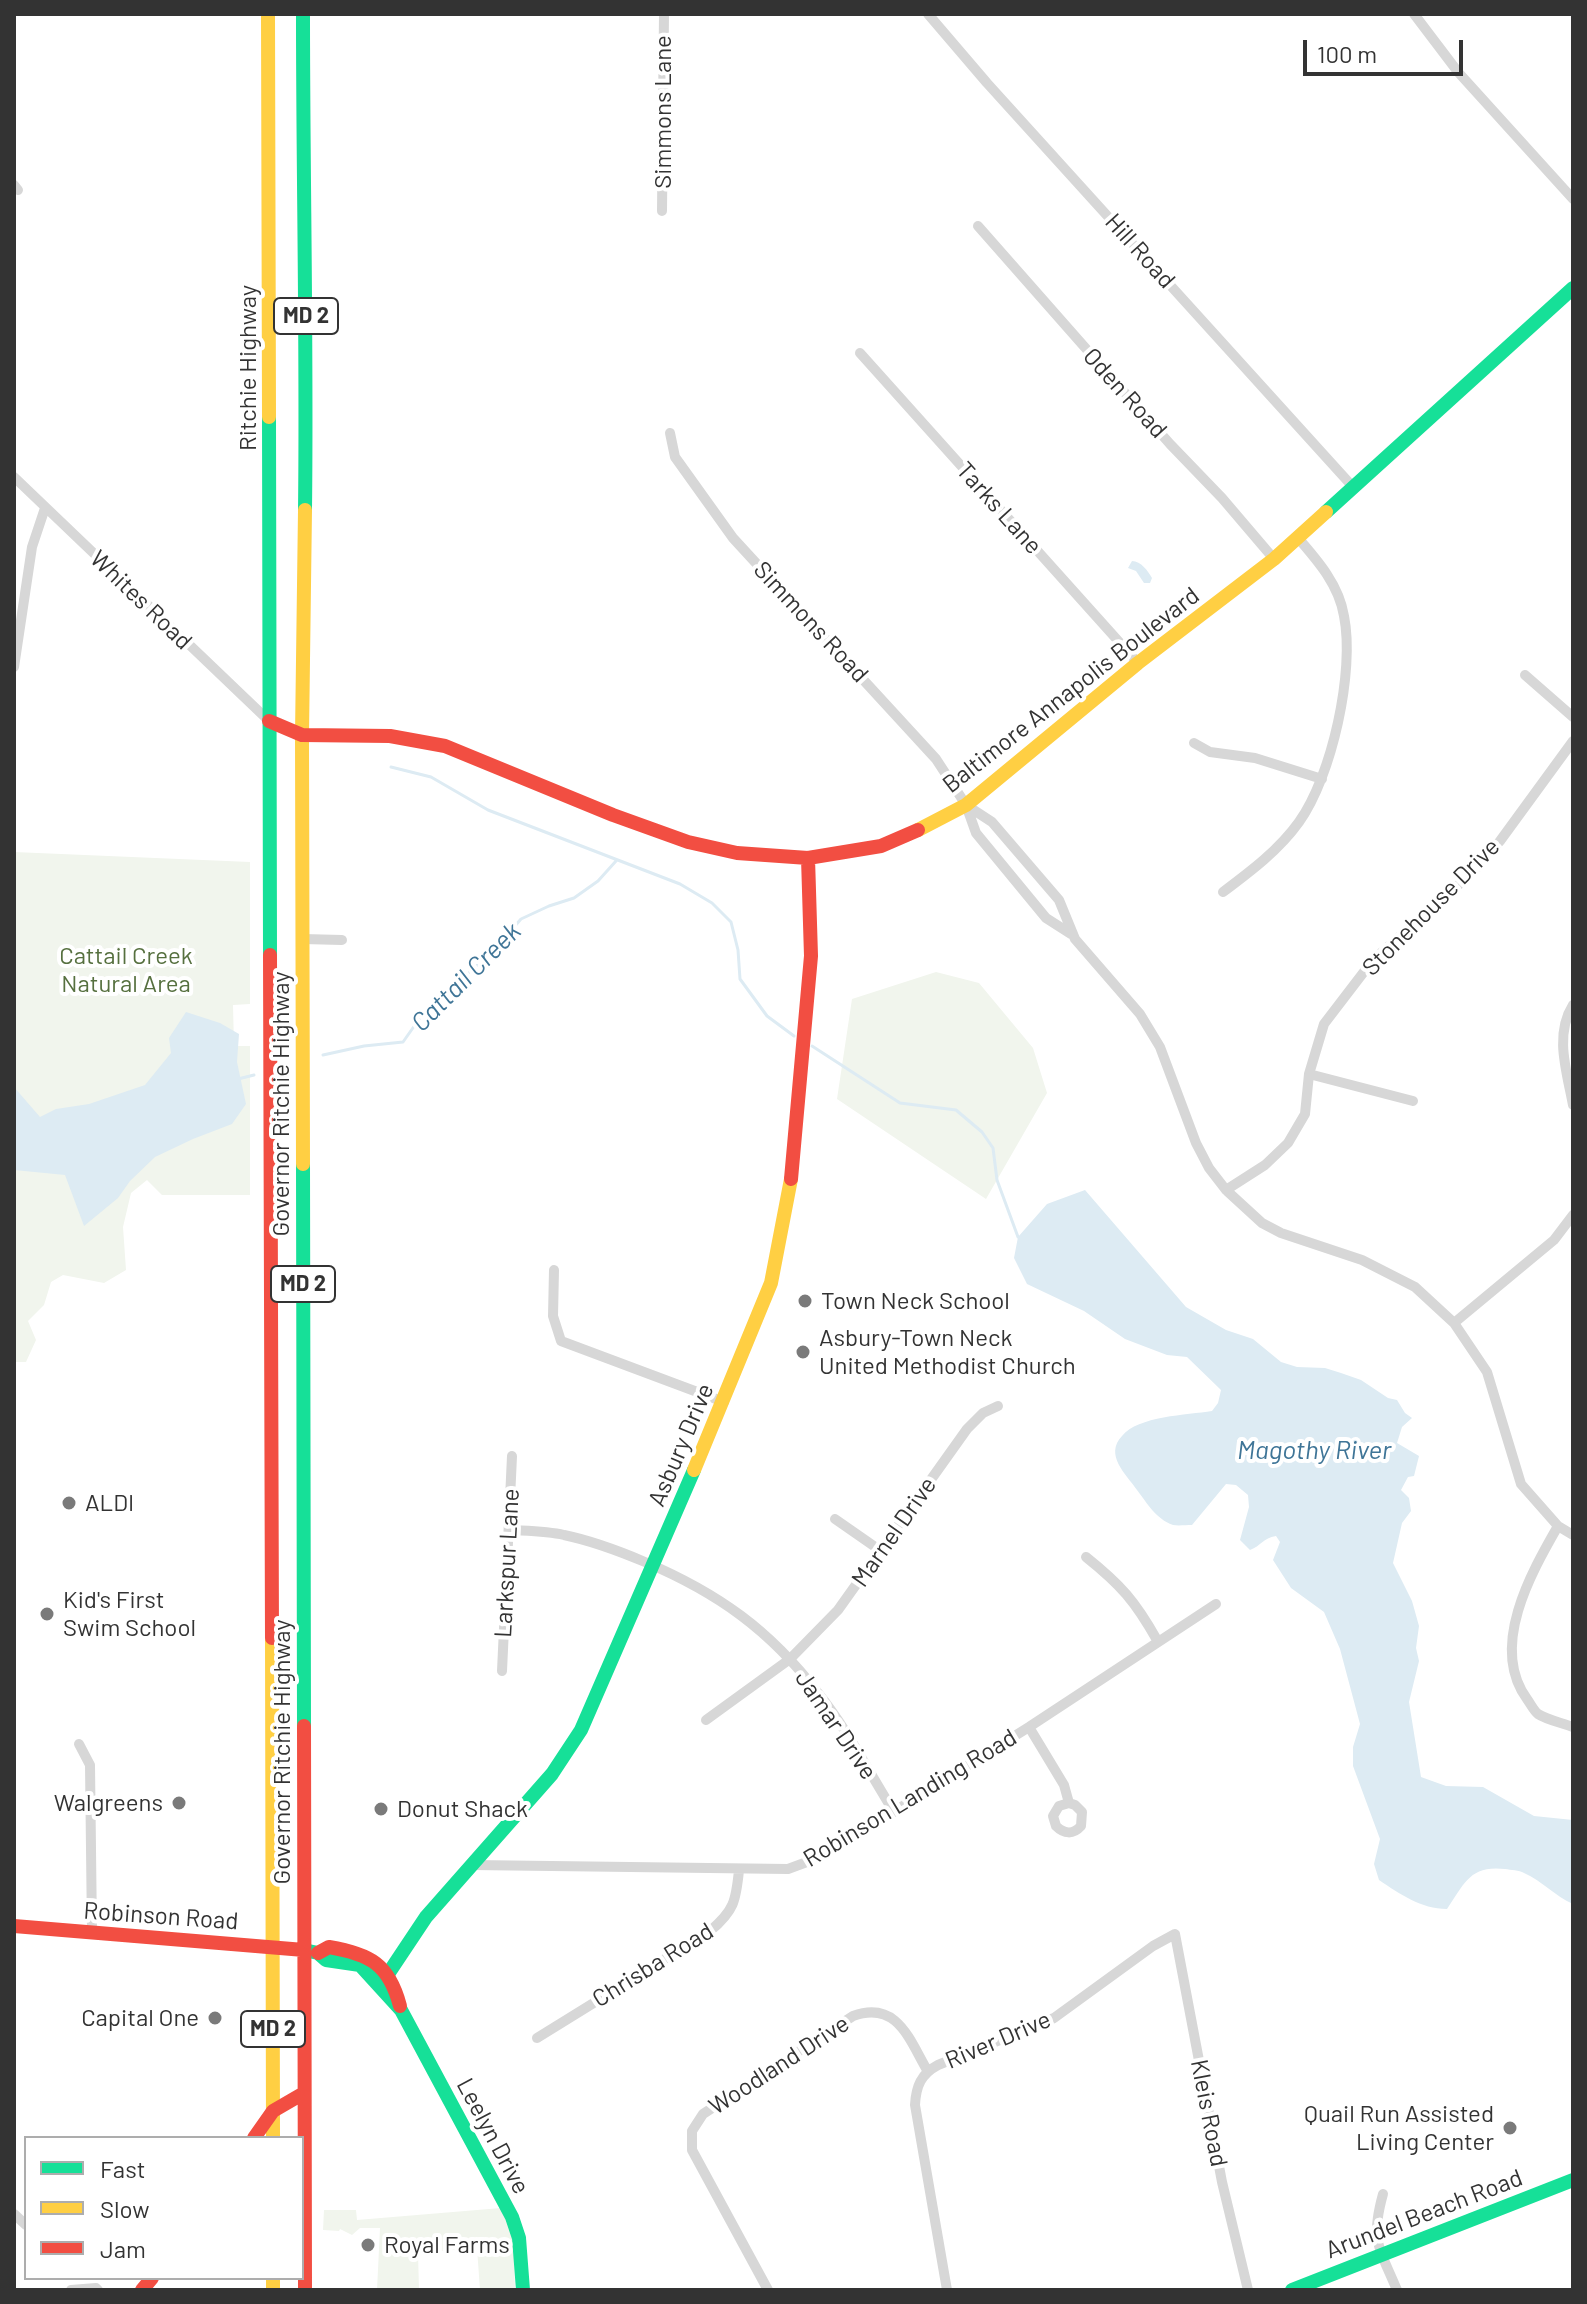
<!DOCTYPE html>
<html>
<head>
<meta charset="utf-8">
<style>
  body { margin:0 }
  #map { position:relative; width:1587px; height:2304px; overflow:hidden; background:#fff; font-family:Barlow,sans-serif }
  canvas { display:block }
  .frame { position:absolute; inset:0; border:16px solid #333; pointer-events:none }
  .legend { position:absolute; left:24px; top:2136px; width:280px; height:144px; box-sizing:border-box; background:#fff; border:2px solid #adadad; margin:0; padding:10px 14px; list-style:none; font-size:24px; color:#333 }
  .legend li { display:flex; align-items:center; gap:16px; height:40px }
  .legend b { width:40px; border:2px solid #adadad }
  .scale { position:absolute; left:1303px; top:40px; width:160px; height:36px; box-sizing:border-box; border:4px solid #333; border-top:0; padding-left:10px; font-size:24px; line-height:28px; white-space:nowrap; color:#333; -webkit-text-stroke:6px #fff; paint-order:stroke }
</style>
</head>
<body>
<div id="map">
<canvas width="1587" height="2304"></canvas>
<div class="frame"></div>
<ul class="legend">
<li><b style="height:10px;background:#16e098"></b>Fast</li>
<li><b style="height:10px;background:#ffcf43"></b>Slow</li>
<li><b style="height:10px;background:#f24e42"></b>Jam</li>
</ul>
<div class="scale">100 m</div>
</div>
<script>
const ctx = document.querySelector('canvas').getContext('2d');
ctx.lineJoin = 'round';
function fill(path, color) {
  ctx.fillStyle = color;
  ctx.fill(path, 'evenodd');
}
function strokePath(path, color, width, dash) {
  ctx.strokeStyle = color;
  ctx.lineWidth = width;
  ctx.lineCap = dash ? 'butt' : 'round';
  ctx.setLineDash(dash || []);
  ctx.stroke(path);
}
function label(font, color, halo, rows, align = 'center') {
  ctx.font = font + ' Barlow,sans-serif';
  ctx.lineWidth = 8;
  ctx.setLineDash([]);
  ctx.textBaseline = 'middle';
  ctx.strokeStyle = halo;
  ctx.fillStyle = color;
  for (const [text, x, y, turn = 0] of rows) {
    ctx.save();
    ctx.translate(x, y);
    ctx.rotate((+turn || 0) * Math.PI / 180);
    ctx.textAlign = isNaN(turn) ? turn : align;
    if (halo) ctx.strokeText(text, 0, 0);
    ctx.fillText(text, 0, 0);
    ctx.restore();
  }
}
fill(new Path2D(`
  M14 852 250 862V1004L233 1005 234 1046H250V1195H162L147 1180 131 1193 123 1227 126 1270 104 1283 63 1275 51 1282 44 1305 28 1321 36 1340 26 1362H14Z
  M936 972 979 983 1033 1048 1047 1093 986 1199 837 1099 852 999Z
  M501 2208 513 2224 515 2290H480L477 2248 418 2253 419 2290H377L380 2228H360L352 2235 340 2229 339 2231 323 2230 324 2210H356L357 2220Z`), '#f1f5ed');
fill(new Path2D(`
  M1132 561C1141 561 1148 571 1152 578L1150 583H1144L1136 571 1128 568Z
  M186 1012 220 1023 239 1034 237 1062 246 1104 232 1124 193 1139 155 1157 130 1181 118 1198 84 1226 65 1175 14 1170V1087L40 1117 56 1109 89 1104 145 1085 171 1053 169 1038Z
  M1085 1190 1186 1307 1226 1330 1253 1339 1281 1362 1297 1367 1325 1368 1341 1373 1361 1380 1388 1398 1397 1400 1405 1413 1412 1418 1402 1427 1397 1443 1419 1456 1414 1476 1408 1477 1401 1490 1409 1498 1411 1511 1402 1523 1393 1563 1412 1601 1419 1626 1416 1648 1419 1661 1409 1702 1421 1777 1446 1786 1483 1787 1534 1816 1573 1820V1904C1555 1896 1542 1881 1524 1873 1519 1870 1511 1870 1505 1869 1470 1865 1465 1883 1447 1909 1421 1909 1400 1894 1379 1880L1374 1864 1380 1839 1353 1766V1747L1360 1724 1340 1649 1324 1612 1291 1588 1273 1560 1280 1542 1276 1536C1263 1538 1261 1546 1250 1550L1240 1540 1249 1507 1248 1495 1236 1485 1226 1484 1192 1525C1186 1525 1178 1526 1173 1525 1156 1519 1147 1503 1137 1490 1126 1474 1104 1455 1122 1436 1138 1416 1187 1415 1212 1411L1218 1403 1221 1390 1187 1357 1167 1355 1125 1339 1084 1311 1027 1284 1014 1258 1018 1237 1047 1204Z`), '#ddebf3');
strokePath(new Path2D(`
  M391 767 431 777 488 810 680 884 712 903 731 922 738 950 740 979 767 1016 794 1036
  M812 1046 900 1103 956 1110 982 1132 993 1148 997 1180 1018 1237
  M323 1055 364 1046 403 1042 422 1015 495 949 521 919 549 906 574 898 598 881 616 861
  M238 1079 254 1075`), '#ddebf3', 3);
strokePath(new Path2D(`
  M928 14 987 83 1353 487
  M1414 14 1458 72 1573 199
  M14 185 18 190
  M662 211 664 14
  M978 226 1170 444 1222 498 1274 559
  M860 353 1138 663
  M670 433 675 457 733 538 936 759 966 805 976 833 1046 918 1071 934
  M14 477 268 720
  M14 667 32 547 45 508
  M1525 675 1573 717
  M1194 743 1210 752 1255 758 1322 779
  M966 805 992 822 1059 900 1075 939 1140 1014 1160 1047 1196 1143 1209 1168 1226 1190 1262 1223 1281 1233 1362 1260 1415 1287 1454 1323 1487 1372 1521 1484 1558 1526 1573 1535
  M1223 892C1251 871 1279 850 1299 822 1332 776 1355 671 1344 616 1339 585 1318 561 1298 538
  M303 939 342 940
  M1573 1005C1554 1035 1567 1072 1573 1105
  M1309 1074 1413 1101
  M1226 1190 1265 1165 1288 1143 1305 1114 1309 1074 1324 1024 1373 960 1473 872 1500 841 1573 741
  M554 1270 553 1316 561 1341 724 1402
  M1454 1323 1554 1240 1573 1215
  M835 1519 881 1551
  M1558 1526C1531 1573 1489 1647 1527 1699 1530 1703 1534 1711 1538 1714 1547 1720 1563 1723 1573 1727
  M510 1530C528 1531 547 1531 564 1535 593 1541 619 1551 645 1562 718 1593 770 1630 818 1693 847 1729 869 1772 894 1812
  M1086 1557C1121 1585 1135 1601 1157 1640
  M502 1671 512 1456
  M706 1720 790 1659 838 1610 967 1429 983 1413 998 1406
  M1029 1727 1064 1785 1069 1803 1075 1805 1082 1812 1081 1826C1073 1835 1064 1834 1056 1826L1053 1816 1059 1806 1069 1803
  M79 1744 90 1765 92 1933
  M472 1865 788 1869 823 1856 1029 1727 1216 1604
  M537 2038 710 1931C734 1911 736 1901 739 1870
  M1383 2194C1370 2241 1379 2247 1397 2290
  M14 2214 26 2225
  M71 2290 96 2288 98 2290
  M768 2290 692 2150V2131L703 2114 853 2016C897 2000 909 2039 927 2070
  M947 2290 915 2105C916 2086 921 2074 938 2065L1054 2018 1153 1946 1175 1934 1222 2182 1248 2290`), '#d7d7d7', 10);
strokePath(new Path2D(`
  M303 14C303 179 307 345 305 510
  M269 417 270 955
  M1326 512 1573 288
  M303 1164 304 1726
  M304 1950 318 1953 326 1960 360 1965 401 2010 512 2217 519 2238 523 2290
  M380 1986 426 1917 552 1774 581 1730 694 1470
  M1292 2290 1573 2180`), '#16e098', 14);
strokePath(new Path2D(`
  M268 14 269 417
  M918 830 966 805 1138 663 1274 559 1326 512
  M303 1164 302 735 305 510
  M694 1470 771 1283 791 1179
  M272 1638 273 2138
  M273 2278V2290`), '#ffcf43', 14);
strokePath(new Path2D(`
  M269 721 302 735 390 736 445 746 613 815 688 842 737 853 808 858 881 846 918 830
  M270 955 272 1638
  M791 1179 811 956 808 858
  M304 1726 305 2290
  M14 1926 304 1950
  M318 1953 329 1947C370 1954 389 1964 400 2006
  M254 2138 273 2111 304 2093
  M142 2290 152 2278`), '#f24e42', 14);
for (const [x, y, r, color] of [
  [805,1301,8,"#7a7a7a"],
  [803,1352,8,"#7a7a7a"],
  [69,1503,8,"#7a7a7a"],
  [47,1614,8,"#7a7a7a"],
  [179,1803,8,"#7a7a7a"],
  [381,1809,8,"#7a7a7a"],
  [215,2018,8,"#7a7a7a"],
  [1510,2128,8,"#7a7a7a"],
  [368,2245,8,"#7a7a7a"]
]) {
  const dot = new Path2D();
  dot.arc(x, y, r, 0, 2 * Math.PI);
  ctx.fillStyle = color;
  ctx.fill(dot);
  strokePath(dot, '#fff', 3);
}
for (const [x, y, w] of [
  [306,316,64],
  [303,1284,64],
  [273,2029,64]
]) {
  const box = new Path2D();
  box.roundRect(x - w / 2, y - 18, w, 36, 6);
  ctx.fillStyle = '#fff';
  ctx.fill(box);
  strokePath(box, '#333', 2);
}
label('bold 22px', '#333', null, [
  ["MD 2",306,316],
  ["MD 2",303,1284],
  ["MD 2",273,2029]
]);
label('24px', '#333', '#fff', [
  ["Simmons Lane",663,112,-90],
  ["Hill Road",1140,251,48],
  ["Ritchie Highway",248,368,-90],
  ["Oden Road",1125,393,48],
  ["Tarks Lane",999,508,48],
  ["Whites Road",141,600,44],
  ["Simmons Road",811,622,47],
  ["Baltimore Annapolis Boulevard",1071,690,-38],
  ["Stonehouse Drive",1431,907,-45],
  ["Governor Ritchie Highway",281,1104,-90],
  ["Asbury Drive",681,1445,-67],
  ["Marnel Drive",894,1532,-55],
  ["Larkspur Lane",507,1563,-87],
  ["Jamar Drive",836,1725,56],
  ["Governor Ritchie Highway",282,1752,-90],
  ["Robinson Landing Road",910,1798,-31],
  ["Robinson Road",161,1916,4],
  ["Chrisba Road",653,1965,-32],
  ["River Drive",998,2040,-23],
  ["Woodland Drive",779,2065,-33],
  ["Kleis Road",1209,2113,79],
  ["Leelyn Drive",493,2136,62],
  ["Arundel Beach Road",1424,2214,-21]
]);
label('24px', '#56703f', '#fff', [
  ["Cattail Creek",126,956],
  ["Natural Area",126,984]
]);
label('24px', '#333', '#fff', [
  ["Town Neck School",821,1301],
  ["Asbury-Town Neck",819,1338],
  ["United Methodist Church",819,1366],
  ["ALDI",85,1503],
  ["Kid's First",63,1600],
  ["Swim School",63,1628],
  ["Walgreens",163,1803,"right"],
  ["Donut Shack",397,1809],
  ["Capital One",199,2018,"right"],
  ["Quail Run Assisted",1494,2114,"right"],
  ["Living Center",1494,2142,"right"],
  ["Royal Farms",384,2245]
], 'left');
label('italic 26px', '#3f7597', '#fff', [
  ["Cattail Creek",466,977,-45],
  ["Magothy River",1314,1450]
]);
</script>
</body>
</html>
